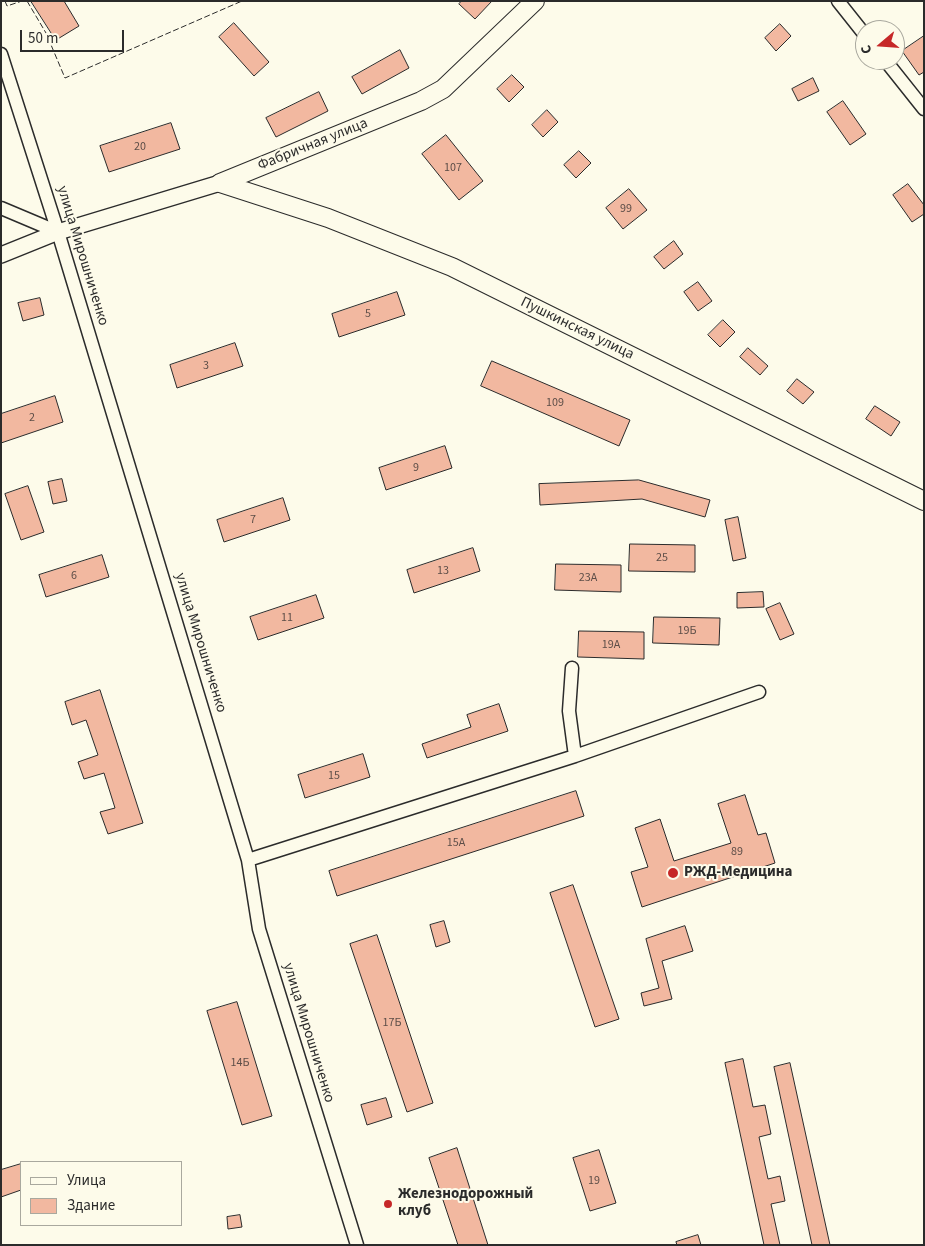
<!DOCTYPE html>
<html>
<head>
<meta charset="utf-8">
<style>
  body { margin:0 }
  #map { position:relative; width:925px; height:1246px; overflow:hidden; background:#fdfbea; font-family:"Source Sans 3",sans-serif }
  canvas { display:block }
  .frame { position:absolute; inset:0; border:2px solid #2b2b2b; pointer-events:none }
  .legend { position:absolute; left:20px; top:1161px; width:162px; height:65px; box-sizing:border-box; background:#fdfbea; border:1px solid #a9a89e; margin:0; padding:6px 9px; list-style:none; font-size:15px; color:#2b2b2b }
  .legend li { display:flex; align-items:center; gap:10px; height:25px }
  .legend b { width:25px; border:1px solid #a9a89e }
  .north { position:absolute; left:855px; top:20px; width:50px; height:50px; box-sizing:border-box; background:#fdfbea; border:1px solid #a9a89e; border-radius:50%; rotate:252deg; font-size:14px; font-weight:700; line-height:20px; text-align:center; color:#2b2b2b }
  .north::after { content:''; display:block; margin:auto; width:18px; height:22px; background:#c62828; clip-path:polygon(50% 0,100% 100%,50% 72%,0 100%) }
  .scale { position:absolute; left:20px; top:30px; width:104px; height:22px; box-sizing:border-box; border:2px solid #2b2b2b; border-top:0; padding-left:6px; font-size:15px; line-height:18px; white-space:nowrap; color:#2b2b2b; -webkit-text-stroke:4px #fdfbea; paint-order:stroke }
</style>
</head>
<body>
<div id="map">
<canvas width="925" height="1246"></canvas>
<div class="frame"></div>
<ul class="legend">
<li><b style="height:6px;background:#fdfbea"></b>Улица</li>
<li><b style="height:14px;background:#f2b8a0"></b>Здание</li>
</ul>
<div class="north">С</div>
<div class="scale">50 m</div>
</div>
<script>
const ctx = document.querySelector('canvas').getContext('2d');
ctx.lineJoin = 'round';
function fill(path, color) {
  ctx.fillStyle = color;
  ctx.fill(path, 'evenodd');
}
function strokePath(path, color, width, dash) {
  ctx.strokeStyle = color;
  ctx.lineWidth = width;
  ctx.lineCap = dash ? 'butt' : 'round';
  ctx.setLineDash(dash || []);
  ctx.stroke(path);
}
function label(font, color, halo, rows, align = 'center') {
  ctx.font = font + ' "Source Sans 3",sans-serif';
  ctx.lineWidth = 4;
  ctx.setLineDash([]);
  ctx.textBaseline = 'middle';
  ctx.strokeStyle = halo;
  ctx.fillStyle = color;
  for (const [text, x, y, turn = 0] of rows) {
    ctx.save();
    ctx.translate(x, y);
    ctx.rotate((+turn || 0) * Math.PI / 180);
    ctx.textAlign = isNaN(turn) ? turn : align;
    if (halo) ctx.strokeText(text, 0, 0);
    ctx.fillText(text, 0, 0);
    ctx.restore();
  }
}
const building = new Path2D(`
  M31 1H64L79 26 56 40Z
  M462 1H492L475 19 459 4Z
  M234 23 269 62 254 76 219 37Z
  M780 24 791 36 776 51 765 38Z
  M924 36V72L919 75 902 51Z
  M400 50 409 68 362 94 352 77Z
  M512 75 524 87 509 102 497 89Z
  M813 78 819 91 798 101 792 89Z
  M319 92 328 111 276 137 266 118Z
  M843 101 866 134 850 145 827 112Z
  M547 110 558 122 543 137 532 125Z
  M171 123 180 149 109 172 100 146Z
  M446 135 483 181 459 200 422 154Z
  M579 151 591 163 576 178 564 165Z
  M908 184 924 205V214L912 222 893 195Z
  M629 189 647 210 623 229 606 208Z
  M674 241 683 254 664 269 654 257Z
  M698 282 712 301 698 311 684 292Z
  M397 292 405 315 339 337 332 314Z
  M40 298 44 315 23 321 18 303Z
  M723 320 735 332 720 347 708 335Z
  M235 343 243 366 177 388 170 365Z
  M748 348 768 366 760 375 740 357Z
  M492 361 630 420 619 446 481 386Z
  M797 379 814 392 803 404 787 391Z
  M55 396 63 422 1 443V414Z
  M875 406 900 422 891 436 866 419Z
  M445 446 452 468 386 490 379 468Z
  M62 479 67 501 53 504 48 482Z
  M639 480 710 500 705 517 642 499 540 505 539 484Z
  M28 486 44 532 21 540 5 494Z
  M283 498 290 520 224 542 217 520Z
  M738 517 746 558 733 561 725 520Z
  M630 544 695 545V572L629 571Z
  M473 548 480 571 414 593 407 570Z
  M102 555 109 577 46 597 39 575Z
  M556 564 621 565V592L555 590Z
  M763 592 764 607 737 608V593Z
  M316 595 324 618 258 640 250 617Z
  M780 603 794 634 780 640 766 609Z
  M654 617 720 618 719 645 653 643Z
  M579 631 644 632V659L578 657Z
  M100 690 143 823 108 834 100 812 115 808 104 773 84 779 78 762 98 755 86 720 72 725 65 702Z
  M499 704 508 731 427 758 422 744 471 727 467 715Z
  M363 754 370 777 305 798 298 775Z
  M576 791 584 816 337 896 329 871Z
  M745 795 758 835 766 833 775 863 642 907 631 872 648 867 635 828 660 819 674 861 731 843 718 804Z
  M573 885 619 1019 595 1027 550 893Z
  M444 921 450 942 436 947 430 925Z
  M685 926 693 951 662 961 672 999 644 1006 641 993 659 988 646 939Z
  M377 935 433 1103 407 1112 350 944Z
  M237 1002 272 1116 242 1125 207 1011Z
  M743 1059 753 1107 765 1105 771 1134 759 1137 768 1179 780 1176 785 1201 771 1204 780 1245H764L725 1063Z
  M790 1063 830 1245H812L774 1067Z
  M386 1098 392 1117 367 1125 361 1105Z
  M457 1148 488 1245H458L429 1158Z
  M599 1150 616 1203 590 1211 573 1158Z
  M21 1164V1190L1 1197V1170Z
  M240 1215 242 1227 228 1229 227 1217Z
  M698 1235 701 1245H677L676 1242Z`);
fill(building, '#f2b8a0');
strokePath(building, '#2b2b2b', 1);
const minor = new Path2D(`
  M838 1 865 35
  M1 54 58 232 248 860 259 929 357 1245
  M885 60 924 109
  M1 208 58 232
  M572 668 569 711 575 756
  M248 860 575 756 759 692`);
const tertiary = new Path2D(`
  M1 255 58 232 220 183`);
const secondary = new Path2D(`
  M220 183 328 218 452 267 924 501
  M220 183 421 101 443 89 535 1`);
strokePath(minor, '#2b2b2b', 15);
strokePath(tertiary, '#2b2b2b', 18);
strokePath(secondary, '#2b2b2b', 20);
strokePath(minor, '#fdfbea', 12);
strokePath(tertiary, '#fdfbea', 15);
strokePath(secondary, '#fdfbea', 18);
strokePath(new Path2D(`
  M5 1 7 6 22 1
  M27 1 46 33 65 78 242 1`), '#2b2b2b', 1, [6, 2.5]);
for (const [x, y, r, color] of [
  [673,873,6,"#c62828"],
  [388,1204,5,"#c62828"]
]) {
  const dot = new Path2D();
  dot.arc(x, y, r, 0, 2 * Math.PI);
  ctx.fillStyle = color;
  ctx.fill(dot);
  strokePath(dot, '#fdfbea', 2);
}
label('12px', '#5d4e48', null, [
  ["20",140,147],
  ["107",453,168],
  ["99",626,209],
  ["5",368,314],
  ["3",206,366],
  ["109",555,403],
  ["2",32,418],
  ["9",416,468],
  ["7",253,520],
  ["25",662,558],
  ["13",443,571],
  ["6",74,576],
  ["23А",588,578],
  ["11",287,618],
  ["19Б",687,631],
  ["19А",611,645],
  ["15",334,776],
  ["15А",456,843],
  ["89",737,852],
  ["17Б",392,1023],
  ["14Б",240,1063],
  ["19",594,1181]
]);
label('15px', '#2b2b2b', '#fdfbea', [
  ["Фабричная улица",313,145,-22],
  ["улица Мирошниченко",82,256,73],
  ["Пушкинская улица",577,329,26],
  ["улица Мирошниченко",200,643,73],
  ["улица Мирошниченко",308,1033,73]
]);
label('bold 15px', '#2b2b2b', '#fdfbea', [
  ["РЖД-Медицина",684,873],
  ["Железнодорожный",398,1195],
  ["клуб",398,1212]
], 'left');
</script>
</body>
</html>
